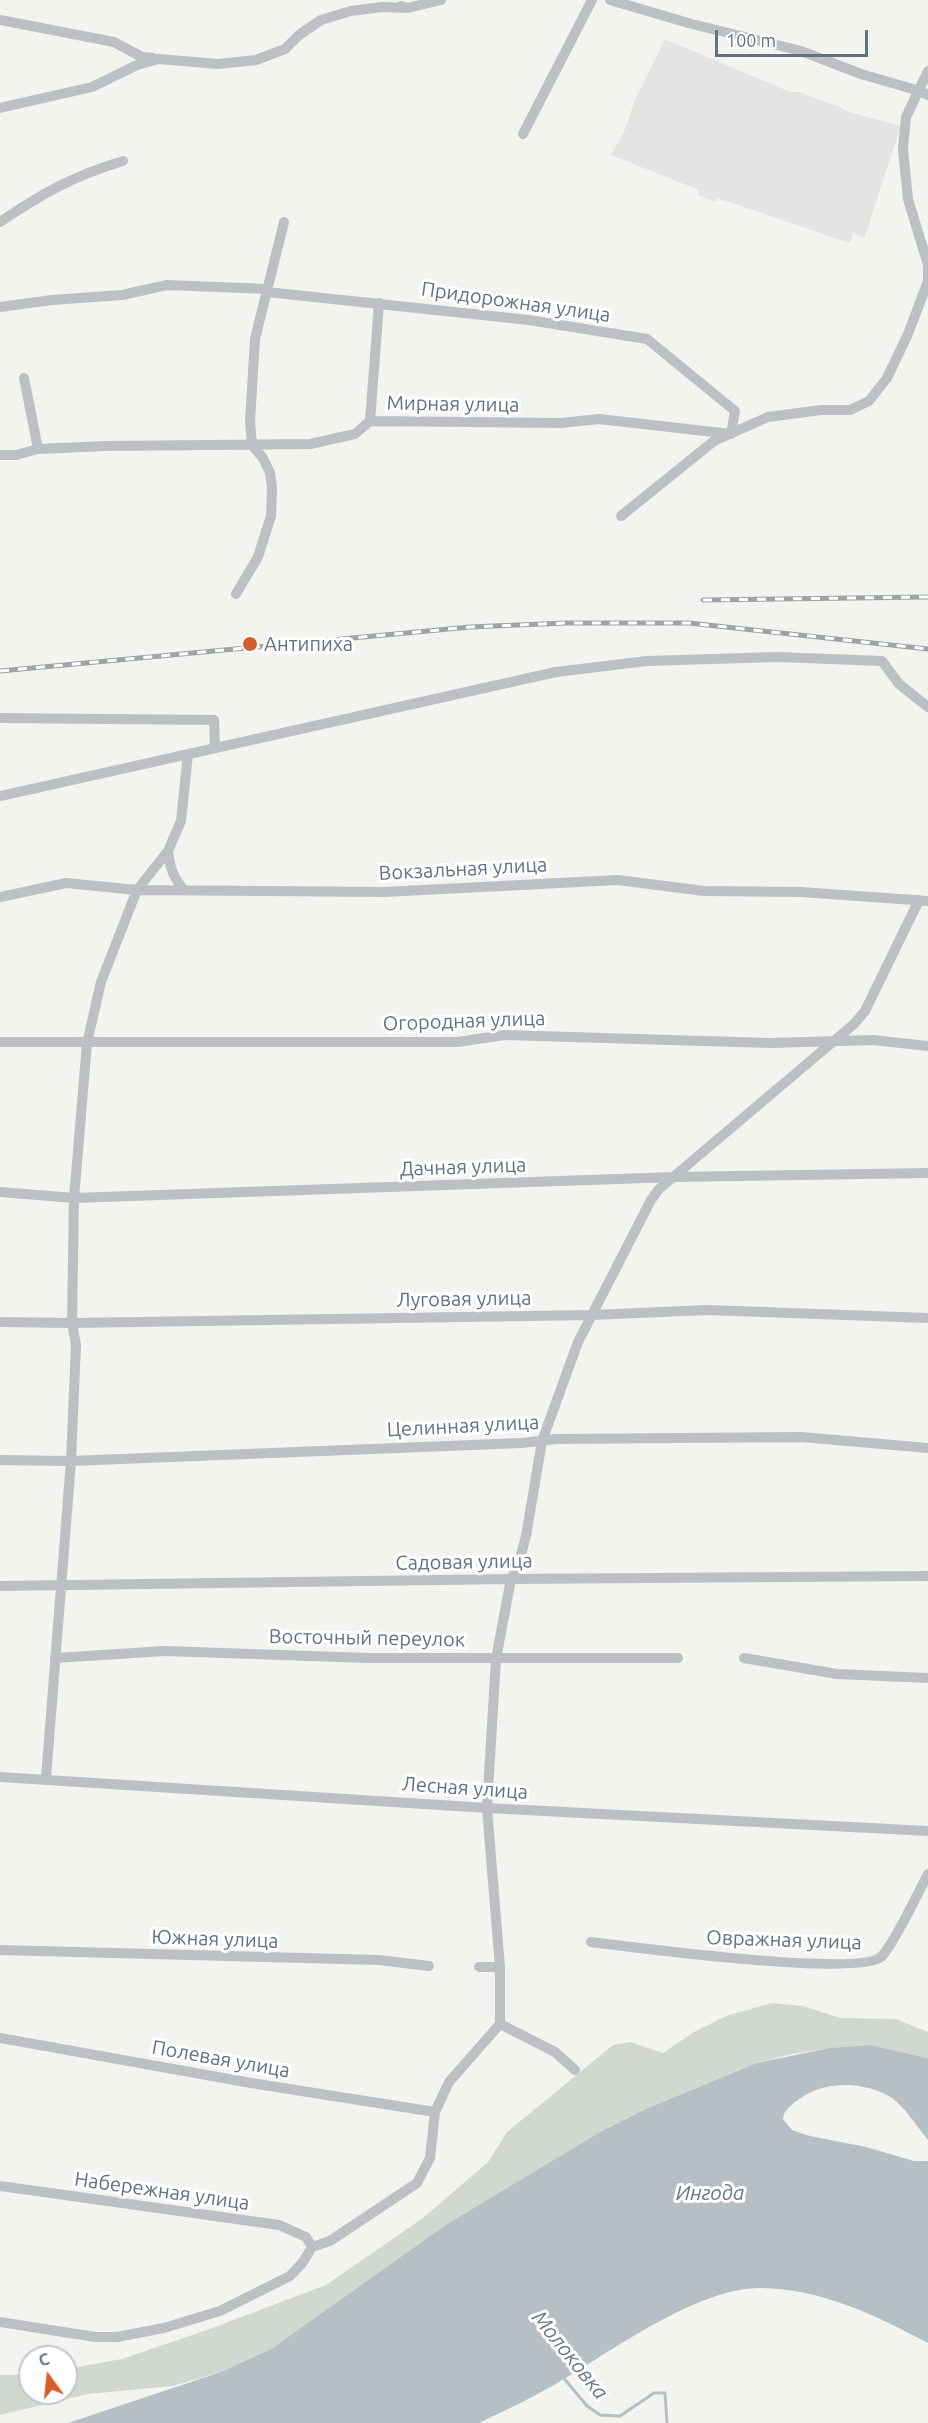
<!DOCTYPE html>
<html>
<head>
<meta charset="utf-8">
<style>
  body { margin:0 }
  #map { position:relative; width:928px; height:2423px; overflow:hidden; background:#f3f3ef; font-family:Ubuntu,sans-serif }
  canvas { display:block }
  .north { position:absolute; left:18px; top:2345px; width:60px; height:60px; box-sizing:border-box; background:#fff; border:2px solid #c1c7cc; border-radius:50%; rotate:345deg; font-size:16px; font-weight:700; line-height:24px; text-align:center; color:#64727f }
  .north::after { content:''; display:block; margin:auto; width:21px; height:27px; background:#d75c2c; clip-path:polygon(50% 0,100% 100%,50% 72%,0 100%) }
  .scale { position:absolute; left:715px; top:30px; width:153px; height:27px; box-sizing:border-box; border:3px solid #64727f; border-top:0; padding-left:8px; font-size:18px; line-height:21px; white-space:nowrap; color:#64727f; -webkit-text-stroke:4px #fff; paint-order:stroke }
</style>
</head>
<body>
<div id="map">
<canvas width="928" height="2423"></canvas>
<div class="north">С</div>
<div class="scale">100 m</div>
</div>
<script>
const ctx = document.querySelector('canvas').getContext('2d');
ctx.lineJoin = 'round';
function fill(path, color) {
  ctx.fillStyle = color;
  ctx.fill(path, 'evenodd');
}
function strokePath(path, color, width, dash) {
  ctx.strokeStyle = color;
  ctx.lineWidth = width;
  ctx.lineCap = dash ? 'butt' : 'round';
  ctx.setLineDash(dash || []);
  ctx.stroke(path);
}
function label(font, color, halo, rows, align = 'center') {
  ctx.font = font + ' Ubuntu,sans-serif';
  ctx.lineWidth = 6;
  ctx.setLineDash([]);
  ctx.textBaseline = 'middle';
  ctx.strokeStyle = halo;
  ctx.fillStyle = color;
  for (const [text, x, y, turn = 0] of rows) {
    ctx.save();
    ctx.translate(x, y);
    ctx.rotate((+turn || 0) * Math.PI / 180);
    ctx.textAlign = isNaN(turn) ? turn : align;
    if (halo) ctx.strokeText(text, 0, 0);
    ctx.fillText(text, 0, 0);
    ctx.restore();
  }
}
fill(new Path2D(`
  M665 39 790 92H799L842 108 846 111 901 126 864 239 853 232 850 243 717 198 716 202 698 195 699 190 611 155 624 132 635 100Z`), '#e4e5e3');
fill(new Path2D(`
  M772 2003 803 2006 840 2018 896 2019 928 2032V2058L871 2045 829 2048 792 2054 757 2063 648 2108 600 2132 447 2224 271 2349 221 2372 173 2386 88 2394 0 2415V2375H30V2393H66V2369L122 2359 207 2330 326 2285 423 2218 488 2162 507 2132 613 2045 630 2042 663 2053 694 2032 726 2016Z`), '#d2d8cf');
fill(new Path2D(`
  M871 2045 928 2058V2140C917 2127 906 2108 892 2098 868 2082 828 2080 804 2096 795 2102 784 2108 783 2119L792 2130 810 2136 866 2147 914 2161H928V2343C875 2315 822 2289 761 2288 700 2287 616 2348 564 2379 536 2396 508 2409 479 2423H68L221 2372 271 2349 447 2224 600 2132 648 2108 757 2063 829 2048Z`), '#b5bfc4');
strokePath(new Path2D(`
  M562 2376 587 2406 600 2415 620 2416 654 2393H665L667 2423`), '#b5bfc4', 3);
strokePath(new Path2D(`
  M610 0 692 24 801 51 861 74 920 91 928 95
  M401 6 408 8 441 0
  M0 20 114 42 142 57 153 58
  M0 108 92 87 137 65 159 59 218 64 256 60 285 49 299 35 321 20 351 11 382 7 408 8
  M523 134 592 0
  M0 222C43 193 73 176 123 161
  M0 307 52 300 122 295 167 285 268 289
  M24 378 38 449
  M370 421 379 303
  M0 455H16L38 449 106 446 310 444 355 434 370 421 561 423 599 419 731 434 735 411 647 339 529 320 267 292
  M621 516 714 441 768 417 821 410H850L869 401 887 378 908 334 928 281V265L908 199 903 149 906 117 928 71
  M236 594 258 557 271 516 272 488 270 473 263 458 252 445 250 421 255 339 284 222
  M0 718 214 720 215 748
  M0 796 556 672 647 661 777 657 882 661 899 684 928 707
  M168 851C170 868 173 877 184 890
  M0 897 66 883 137 890 384 892 618 880 704 891 801 892 928 901
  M0 1042H458L504 1035 770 1043 873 1040 928 1046
  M0 1192 74 1198 674 1177 928 1173
  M0 1322 72 1323 592 1315 708 1310 928 1318
  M0 1460 71 1461 522 1443 556 1439 801 1437 928 1448
  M0 1586 511 1579 928 1576
  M55 1658 165 1651 368 1658H678
  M744 1658 837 1674 928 1678
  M0 1777 487 1808 928 1831
  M46 1778 71 1461 76 1345 72 1323 74 1198 87 1043 101 982 137 890 168 851 181 821 188 754
  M591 1942C632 1947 857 1977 881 1957 893 1946 919 1891 928 1874
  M0 1950 379 1960 429 1966
  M479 1967H500
  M500 2024V1967L487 1808 496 1659 511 1579 518 1566 526 1536 542 1441 578 1342 651 1200 659 1189 854 1024 865 1011 919 900
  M500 2024 555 2052 575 2070
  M0 2038 251 2083 435 2112
  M0 2186 279 2225 306 2237 312 2247
  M0 2322 95 2337H117L164 2328 220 2311 290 2276 303 2262 312 2247 330 2241 417 2183 430 2158 435 2112 449 2082 500 2024`), '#bcc0c3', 10);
const rail = new Path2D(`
  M703 600 928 597
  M0 671 470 627 566 623H689L928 649`);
strokePath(rail, '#9ea3a8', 5);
strokePath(rail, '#fff', 3, [9]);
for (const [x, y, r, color] of [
  [250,644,8,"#d75c2c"]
]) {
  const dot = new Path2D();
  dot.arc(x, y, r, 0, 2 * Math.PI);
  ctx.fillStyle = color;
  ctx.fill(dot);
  strokePath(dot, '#fff', 2);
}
label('20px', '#64727f', '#fff', [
  ["Придорожная улица",516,302,8],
  ["Мирная улица",453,404,1],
  ["Вокзальная улица",463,869,-3],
  ["Огородная улица",464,1021,-2],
  ["Дачная улица",463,1167,-2],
  ["Луговая улица",464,1299,-1],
  ["Целинная улица",463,1426,-3],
  ["Садовая улица",464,1562,-1],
  ["Восточный переулок",367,1638,1],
  ["Лесная улица",465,1788,4],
  ["Южная улица",215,1939,2],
  ["Овражная улица",784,1940,2],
  ["Полевая улица",221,2059,10],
  ["Набережная улица",162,2191,8]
]);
label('20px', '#64727f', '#fff', [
  ["Антипиха",264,644]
], 'left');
label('italic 21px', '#657a83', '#fff', [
  ["Ингода",710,2193],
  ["Молоковка",570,2355,51]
]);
</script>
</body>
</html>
